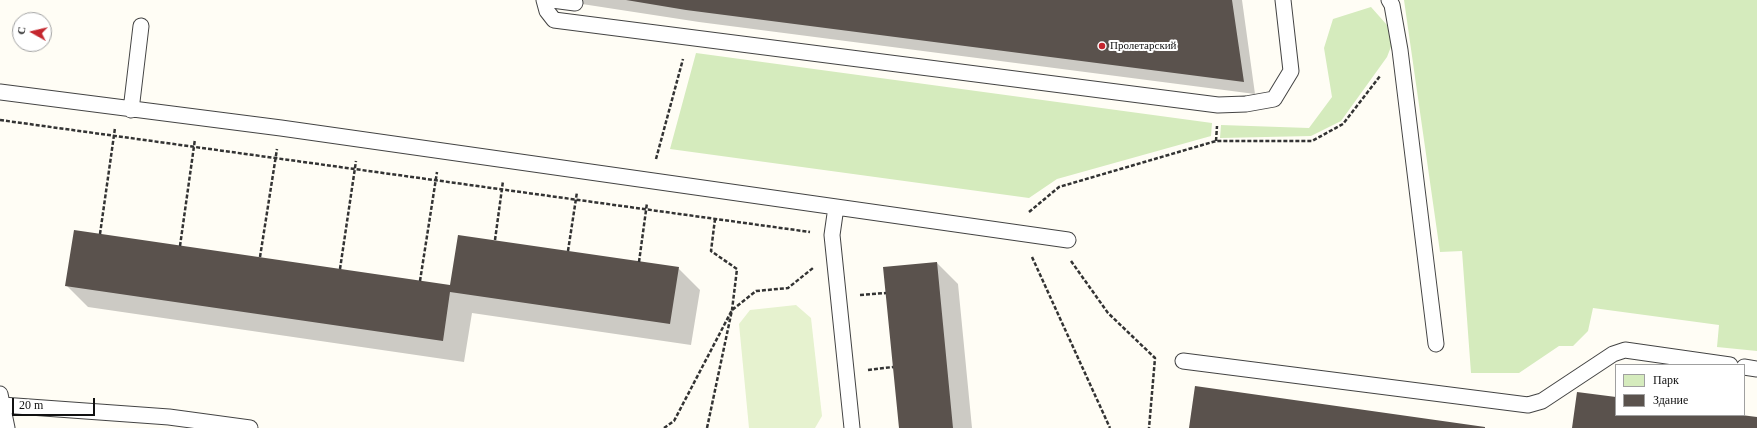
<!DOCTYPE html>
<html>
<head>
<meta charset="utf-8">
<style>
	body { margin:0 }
	#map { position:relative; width:1757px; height:428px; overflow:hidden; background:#fffdf5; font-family:Georgia,serif }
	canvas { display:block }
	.legend { position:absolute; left:1615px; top:364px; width:130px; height:52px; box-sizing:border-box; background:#fff; border:1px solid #a0a0a0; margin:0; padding:5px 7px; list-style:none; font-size:12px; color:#111 }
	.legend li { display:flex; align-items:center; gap:8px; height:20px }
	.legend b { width:20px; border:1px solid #a0a0a0 }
	.north { position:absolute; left:12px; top:12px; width:40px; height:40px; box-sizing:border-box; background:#fff; border:1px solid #a0a0a0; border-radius:50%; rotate:278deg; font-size:11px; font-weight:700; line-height:16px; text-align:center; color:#111 }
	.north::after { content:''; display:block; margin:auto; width:14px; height:18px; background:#c4262e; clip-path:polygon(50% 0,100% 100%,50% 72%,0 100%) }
	.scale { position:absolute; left:12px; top:398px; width:83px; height:18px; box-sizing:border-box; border:2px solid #111; border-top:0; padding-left:5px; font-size:12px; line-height:14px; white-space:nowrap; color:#111; -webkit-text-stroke:3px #fff; paint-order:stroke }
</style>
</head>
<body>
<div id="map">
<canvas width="1757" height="428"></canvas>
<ul class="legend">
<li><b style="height:11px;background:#d5ebbd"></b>Парк</li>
<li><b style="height:11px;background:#5a524d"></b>Здание</li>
</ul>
<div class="north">С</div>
<div class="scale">20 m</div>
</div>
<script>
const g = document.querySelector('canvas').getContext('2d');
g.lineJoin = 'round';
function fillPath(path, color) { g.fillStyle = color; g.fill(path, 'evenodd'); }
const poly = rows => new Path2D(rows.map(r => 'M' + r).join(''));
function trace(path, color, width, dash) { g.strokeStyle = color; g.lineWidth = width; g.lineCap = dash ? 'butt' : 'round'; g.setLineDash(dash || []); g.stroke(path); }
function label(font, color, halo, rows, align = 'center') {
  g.font = font + ' Georgia,serif'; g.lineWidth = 4; g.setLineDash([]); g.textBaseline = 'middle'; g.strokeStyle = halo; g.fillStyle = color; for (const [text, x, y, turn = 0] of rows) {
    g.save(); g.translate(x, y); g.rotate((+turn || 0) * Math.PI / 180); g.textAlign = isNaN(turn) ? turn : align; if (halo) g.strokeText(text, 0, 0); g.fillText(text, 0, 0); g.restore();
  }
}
fillPath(poly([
	[1404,0,1757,0,1757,351,1717,347,1719,325,1593,308,1588,331,1573,346,1559,346,1519,373,1471,373,1462,251,1440,252],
	[1371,7,1387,25,1392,44,1387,57,1341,121,1311,136,1220,138,1221,125,1309,128,1332,97,1324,48,1333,19],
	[696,53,1212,123,1211,136,1057,179,1029,198,670,149]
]), '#d5ebbd');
fillPath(poly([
	[796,305,811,318,822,416,815,428,749,428,739,324,750,310]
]), '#e6f2cf');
fillPath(poly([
	[578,0,1242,0,1255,94,699,22,582,4],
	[937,263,958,284,972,428,900,428],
	[678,268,700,290,691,345,472,313,464,362,88,307,67,286,451,286]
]), '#0003');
fillPath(poly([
	[626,0,1232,0,1244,82,686,10],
	[74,230,450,285,458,235,679,267,670,324,450,292,443,341,65,286],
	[937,262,953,428,899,428,883,267],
	[1195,386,1485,427,1485,428,1189,428],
	[1577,392,1616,397,1616,415,1741,415,1757,417,1757,428,1572,428]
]), '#5a524d');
const lane = poly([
	[544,0,547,11,554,20,1218,105,1246,104,1274,99,1291,71,1283,0],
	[552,0,575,3],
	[1389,0,1392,5,1400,50,1436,344],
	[0,92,281,128,1068,240],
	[131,110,141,26],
	[836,207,832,235,852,428],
	[1183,361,1528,405,1542,401,1613,354,1625,350,1730,365],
	[1744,367,1757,369],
	[0,394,7,428],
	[2,405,169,417,250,428]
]);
trace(lane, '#444', 17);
trace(poly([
	[0,120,810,232],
	[1216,141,1217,126],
	[656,159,683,59],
	[1029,212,1059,187,1216,141,1312,141,1343,124,1380,76],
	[100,234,115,128],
	[495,240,503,181],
	[180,246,195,139],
	[568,251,577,192],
	[260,257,277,149],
	[1032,257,1110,428],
	[1071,261,1108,313,1155,358,1149,428],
	[639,262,647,203],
	[340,269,356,161],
	[420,281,437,172],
	[860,295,886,293],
	[868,370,893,367],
	[664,428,674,421,732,310,756,291,788,288,813,268],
	[707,428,732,310,737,269,711,251,715,219]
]), '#333', 2.5, [4, 2]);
trace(lane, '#fff', 15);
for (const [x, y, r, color] of [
	[1102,46,4,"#c4262e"]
]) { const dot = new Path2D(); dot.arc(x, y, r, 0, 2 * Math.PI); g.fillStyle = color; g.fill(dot); trace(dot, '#fff', 1.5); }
label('11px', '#111', '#fff', [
	["Пролетарский",1110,46]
], 'left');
</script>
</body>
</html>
